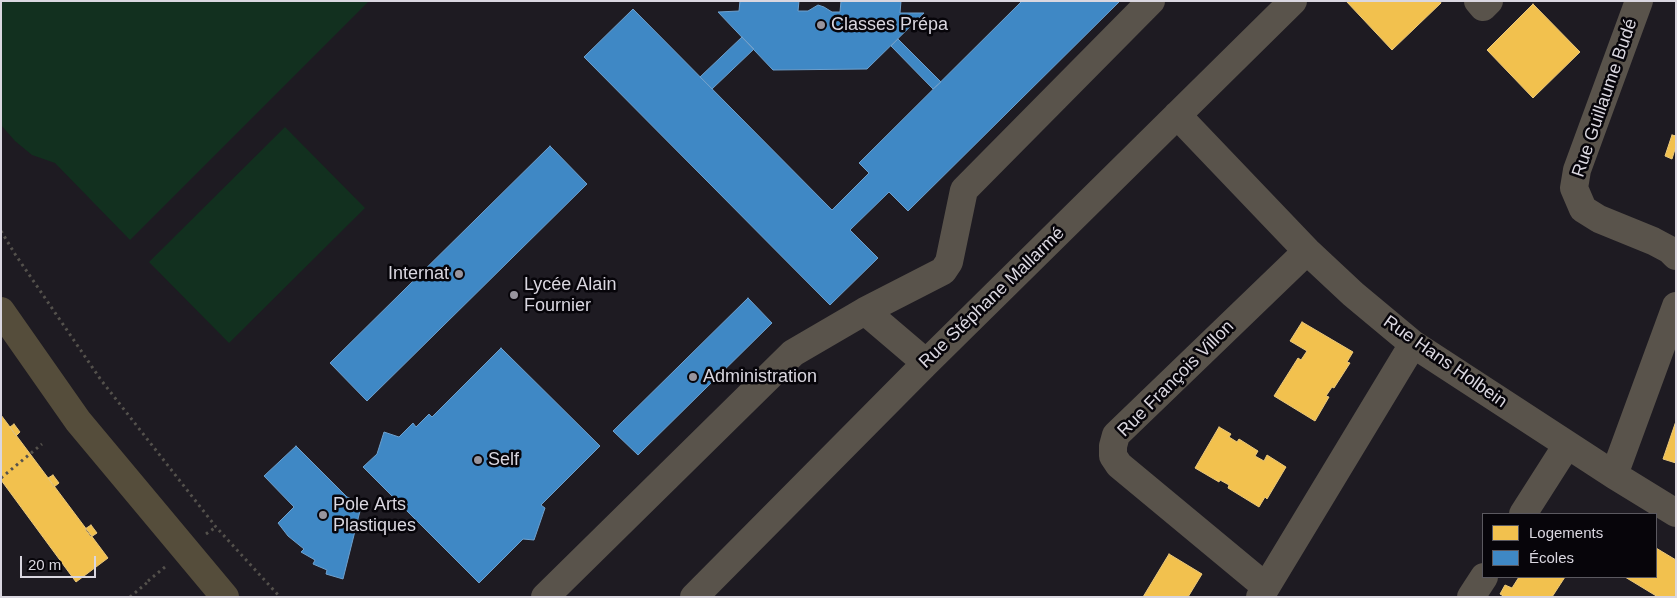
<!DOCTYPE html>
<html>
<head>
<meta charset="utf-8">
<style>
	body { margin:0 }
	#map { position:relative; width:1677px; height:598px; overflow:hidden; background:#1e1b22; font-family:Arial,sans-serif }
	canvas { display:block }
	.frame { position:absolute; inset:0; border:2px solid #dad7e0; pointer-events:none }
	.legend { position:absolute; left:1482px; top:513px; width:175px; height:65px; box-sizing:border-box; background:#07050a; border:1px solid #5b5960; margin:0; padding:6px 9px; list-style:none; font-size:15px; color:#dad7e0 }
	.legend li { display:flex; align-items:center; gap:10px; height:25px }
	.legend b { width:25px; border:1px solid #5b5960 }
	.scale { position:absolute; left:20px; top:556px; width:76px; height:22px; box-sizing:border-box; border:2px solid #dad7e0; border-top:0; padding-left:6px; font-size:15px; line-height:18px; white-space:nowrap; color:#dad7e0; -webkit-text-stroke:4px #07050a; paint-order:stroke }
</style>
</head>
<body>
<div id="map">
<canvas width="1677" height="598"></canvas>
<div class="frame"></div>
<ul class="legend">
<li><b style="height:14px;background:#f2c14e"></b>Logements</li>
<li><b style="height:14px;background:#3f88c5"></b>Écoles</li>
</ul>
<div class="scale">20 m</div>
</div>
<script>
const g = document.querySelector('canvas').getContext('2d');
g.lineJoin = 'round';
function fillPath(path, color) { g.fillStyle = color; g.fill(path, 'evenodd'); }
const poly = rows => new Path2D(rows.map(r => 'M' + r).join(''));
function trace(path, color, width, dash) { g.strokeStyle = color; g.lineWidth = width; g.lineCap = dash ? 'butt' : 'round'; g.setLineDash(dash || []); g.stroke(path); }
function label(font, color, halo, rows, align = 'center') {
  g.font = font + ' Arial,sans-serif'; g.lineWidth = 5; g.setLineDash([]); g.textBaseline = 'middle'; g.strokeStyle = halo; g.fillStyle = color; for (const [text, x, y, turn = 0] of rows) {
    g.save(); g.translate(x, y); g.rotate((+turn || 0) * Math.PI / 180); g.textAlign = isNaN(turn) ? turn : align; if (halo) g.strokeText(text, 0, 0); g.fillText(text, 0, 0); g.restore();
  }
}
fillPath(poly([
	[1,1,369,1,130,240,55,163,32,155,15,141,1,125],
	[285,127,365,208,229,343,149,262]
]), '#12301f');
const homes = poly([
	[1346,1,1440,1,1441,3,1392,50,1346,1],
	[1533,4,1580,52,1533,98,1487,50,1533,4],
	[1672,135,1676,136,1676,146,1672,159,1665,156,1672,135],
	[1302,322,1353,352,1347,362,1350,363,1334,388,1332,387,1326,396,1329,397,1315,421,1274,396,1298,358,1301,360,1307,351,1290,341,1302,322],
	[1,415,108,558,76,582,1,480,1,415],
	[1676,421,1676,463,1663,459,1676,421],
	[14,424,20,432,16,436,10,427,14,424],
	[1219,427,1231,434,1229,437,1237,442,1239,439,1258,451,1255,456,1264,461,1267,455,1286,467,1267,499,1265,497,1259,507,1228,488,1229,485,1220,480,1219,482,1195,468,1219,427],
	[53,475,59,483,54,487,48,478,53,475],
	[91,525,97,533,91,537,85,529,91,525],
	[1656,548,1676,560,1676,597,1658,597,1625,577,1656,577,1656,548],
	[1169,554,1202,574,1188,597,1143,597,1169,554],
	[1519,577,1565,577,1552,597,1505,597,1500,594,1505,585,1512,588,1519,577]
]);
fillPath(homes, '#f2c14e');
trace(homes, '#ebc87a', 1);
const schools = poly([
	[740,1,799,1,798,11,808,11,818,5,824,7,832,12,840,12,841,1,901,1,900,13,924,13,867,69,773,70,718,12,739,11,740,1],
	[1022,1,1120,1,908,211,889,192,850,230,878,258,830,305,584,57,633,9,832,210,869,173,859,163,1022,1],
	[742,37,754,49,712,89,700,77,742,37],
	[898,39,941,82,933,89,891,46,898,39],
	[550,146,587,184,367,401,330,363,550,146],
	[748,298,772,323,638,455,613,431,748,298],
	[501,348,600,446,541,505,545,508,534,540,523,539,479,583,363,467,377,454,384,432,399,437,413,423,416,427,429,414,432,417,501,348],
	[296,446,347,497,362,503,343,579,326,574,327,570,313,564,315,560,301,552,304,549,288,536,278,523,294,507,264,476,296,446]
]);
fillPath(schools, '#3f88c5');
trace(schools, '#6ea0cd', 1);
trace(poly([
	[1,231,15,254,101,380,216,527,280,597],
	[1,478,42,444],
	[206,534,216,527],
	[148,581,165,567],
	[130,597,149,581]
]), '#54514c', 3, [2.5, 4]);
trace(poly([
	[1478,1,1483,7,1489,1],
	[1639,1,1577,170,1574,188,1583,209,1599,219,1653,241,1670,250,1676,256],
	[1177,115,1307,251,1353,294,1413,344,1614,475,1676,513],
	[865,311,943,271,949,262,964,190,1151,1],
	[1614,475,1676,306],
	[1523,514,1567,445],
	[1266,587,1119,465,1113,456,1113,446,1116,435,1307,251],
	[545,597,793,353,865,311,926,363],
	[694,597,926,363,1293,1],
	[1260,597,1413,344],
	[1471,597,1484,577]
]), '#59534b', 28);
trace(poly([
	[1,311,78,421,225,597]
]), '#554d3b', 28);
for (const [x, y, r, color] of [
	[821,25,5,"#98959e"],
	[459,274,5,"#98959e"],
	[514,295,5,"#98959e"],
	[693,377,5,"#98959e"],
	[478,460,5,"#98959e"],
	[323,515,5,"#98959e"]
]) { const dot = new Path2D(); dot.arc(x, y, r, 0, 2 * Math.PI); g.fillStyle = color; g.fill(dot); trace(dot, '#07050a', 2); }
label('18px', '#dad7e0', '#07050a', [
	["Classes Prépa",831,25],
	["Internat",449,274,"right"],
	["Lycée Alain",524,285],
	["Fournier",524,306],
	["Administration",703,377],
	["Self",488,460],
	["Pole Arts",333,505],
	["Plastiques",333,526]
], 'left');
label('18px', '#dad7e0', '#07050a', [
	["Rue Guillaume Budé",1605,98,-71],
	["Rue Stéphane Mallarmé",992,298,-44],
	["Rue Hans Holbein",1445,362,35],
	["Rue François Villon",1176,379,-45]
]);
</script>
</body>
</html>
